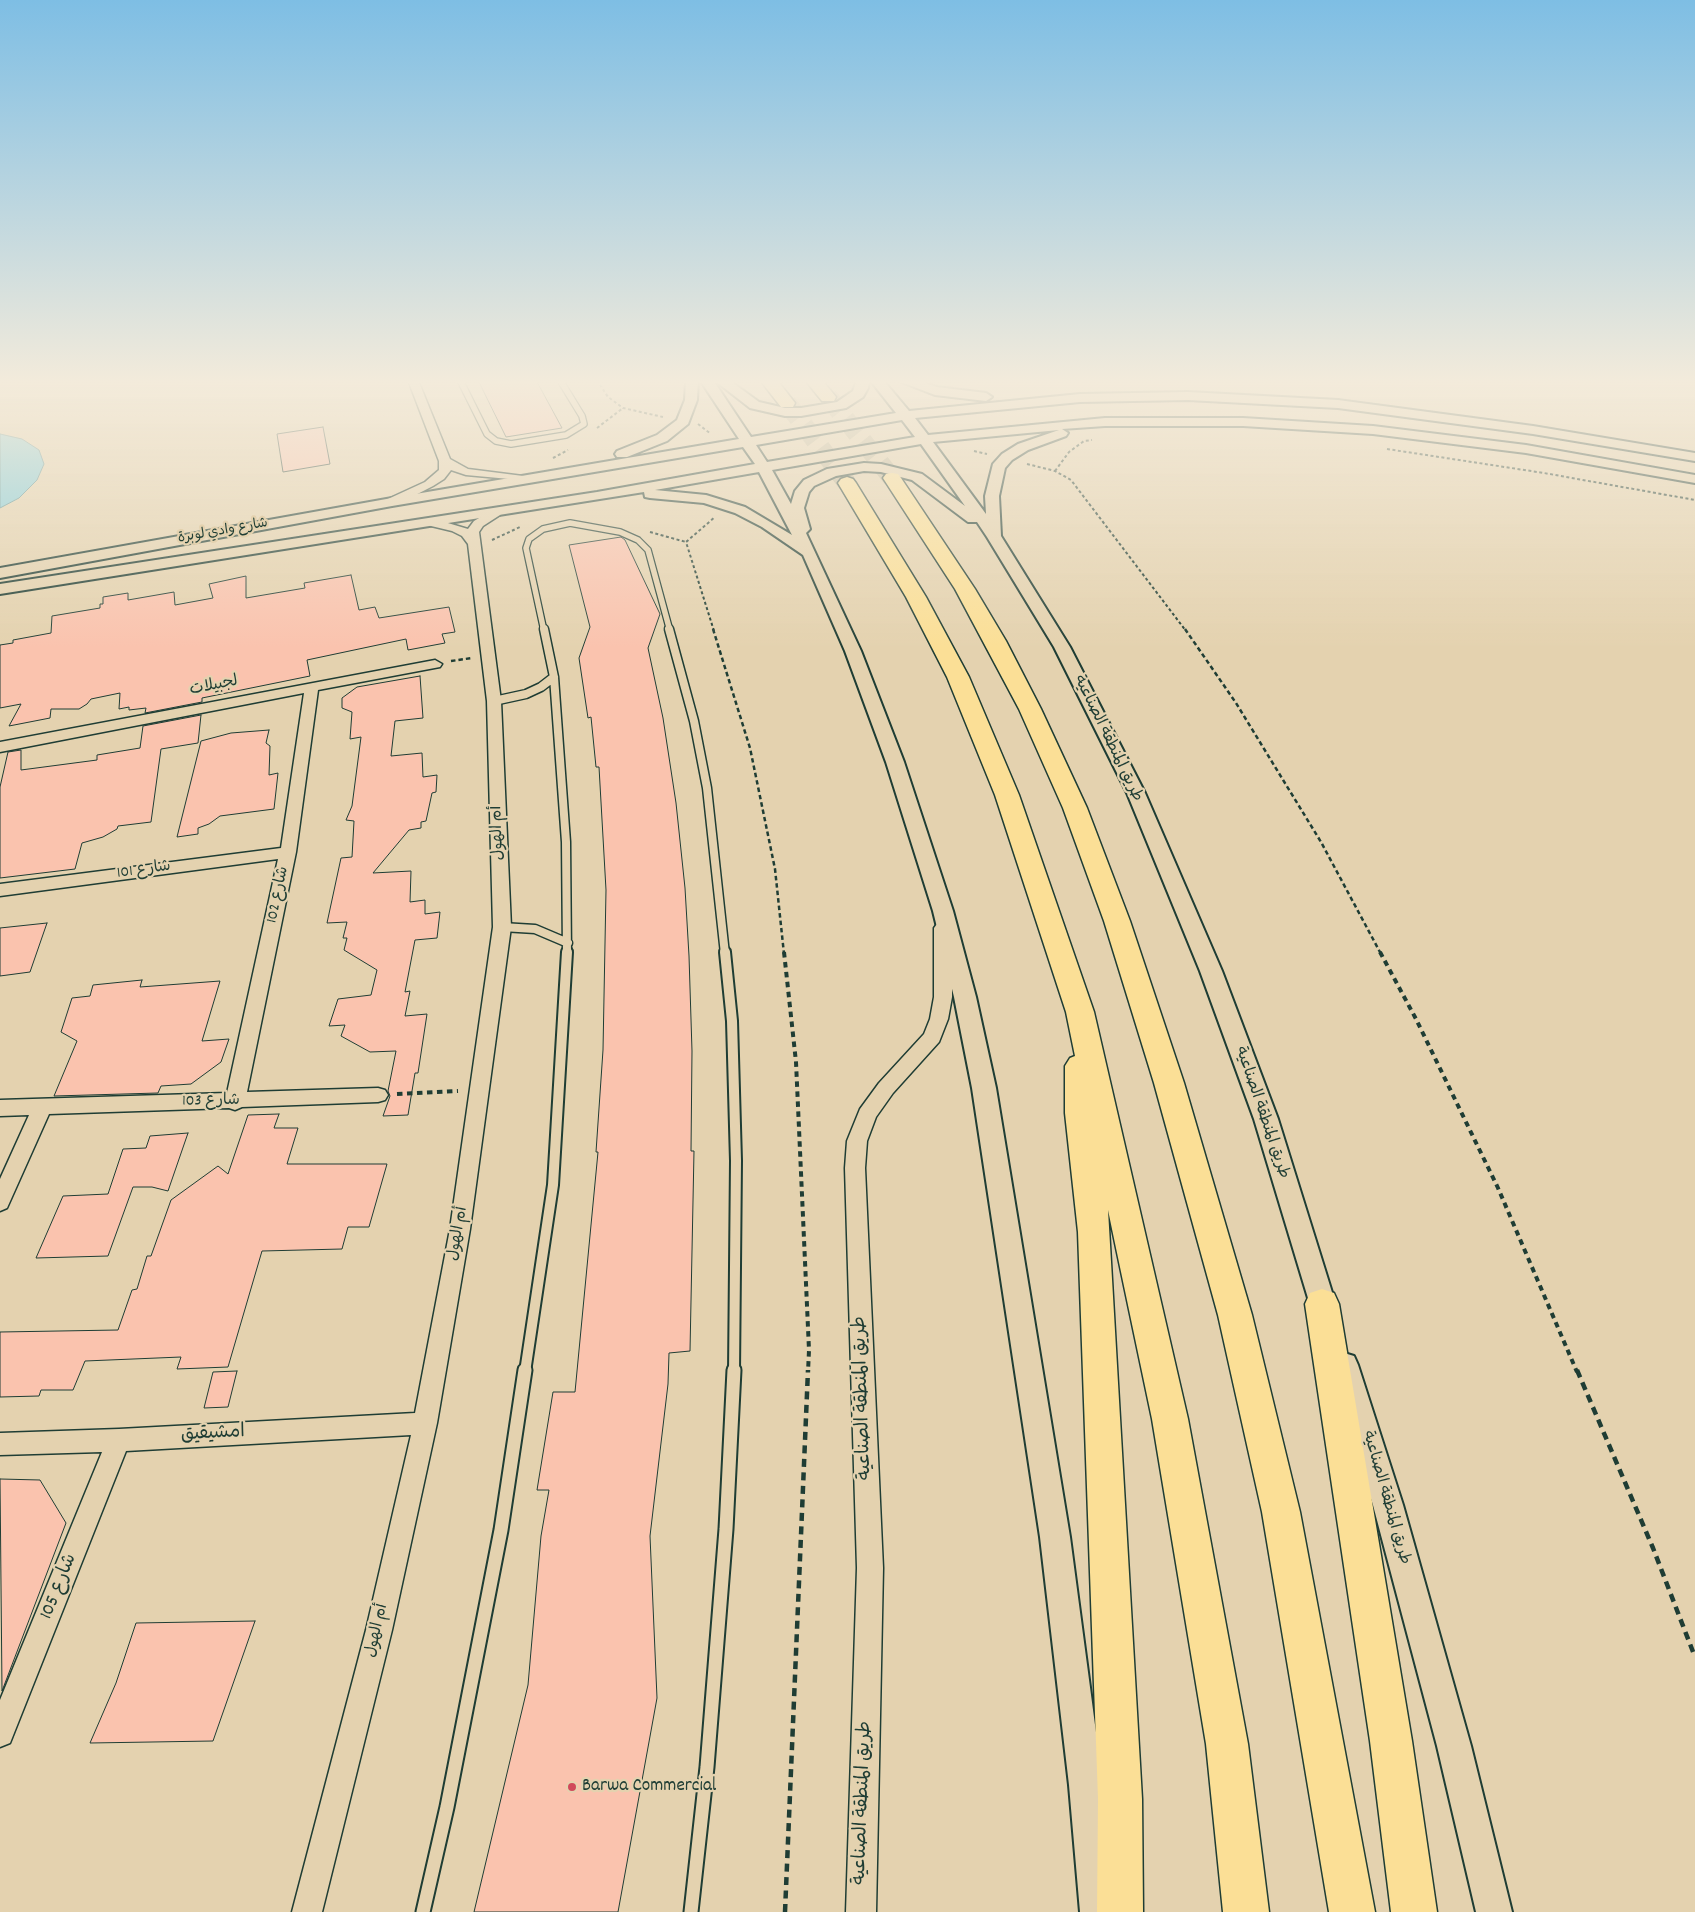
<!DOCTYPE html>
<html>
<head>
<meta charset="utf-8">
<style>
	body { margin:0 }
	canvas { display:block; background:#e4d2af }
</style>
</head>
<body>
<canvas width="1695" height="1912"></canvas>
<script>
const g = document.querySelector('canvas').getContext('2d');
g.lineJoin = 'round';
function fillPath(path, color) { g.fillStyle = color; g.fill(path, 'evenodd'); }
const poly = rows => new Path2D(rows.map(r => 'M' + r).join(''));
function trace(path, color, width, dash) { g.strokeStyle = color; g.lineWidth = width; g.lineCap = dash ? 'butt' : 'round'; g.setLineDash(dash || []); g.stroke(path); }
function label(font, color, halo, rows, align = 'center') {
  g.font = font + ' Dekko,"Playpen Sans Arabic",sans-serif'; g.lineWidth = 4.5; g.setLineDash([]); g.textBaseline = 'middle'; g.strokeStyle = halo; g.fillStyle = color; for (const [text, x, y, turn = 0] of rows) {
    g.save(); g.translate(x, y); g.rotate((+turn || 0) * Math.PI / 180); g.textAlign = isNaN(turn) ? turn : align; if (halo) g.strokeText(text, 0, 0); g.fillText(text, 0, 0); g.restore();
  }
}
const water = poly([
	[0,434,22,439,39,450,44,464,37,480,19,498,0,508,0,434]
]);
fillPath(water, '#7fcddd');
trace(water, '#599399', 1);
const building = poly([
	[478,380,536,380,562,428,506,437,478,380],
	[323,427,330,464,283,472,277,434,323,427],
	[621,537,625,540,660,614,648,648,663,718,676,803,685,888,689,956,692,1051,691,1151,694,1151,690,1351,669,1353,668,1384,650,1536,657,1698,618,1912,474,1912,528,1685,541,1536,549,1490,537,1490,553,1392,575,1392,598,1152,596,1152,603,1050,606,890,599,767,596,767,591,717,588,718,579,658,590,627,569,545,621,537],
	[351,575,359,610,375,607,379,618,449,607,455,632,442,634,445,643,408,650,406,639,307,660,310,676,202,698,202,702,145,713,146,708,129,710,129,707,119,709,120,693,91,699,87,704,79,709,51,709,50,718,9,726,21,704,0,708,0,645,13,643,13,640,51,633,52,616,100,608,100,604,103,604,103,597,128,593,128,600,174,592,175,605,213,598,209,584,246,576,246,598,305,588,304,583,351,575],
	[420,676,423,718,395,721,391,756,422,753,423,777,437,775,436,792,432,793,426,821,421,822,421,828,409,830,373,873,411,871,410,902,425,900,425,914,440,912,437,938,415,940,405,992,410,991,405,1016,427,1014,418,1073,415,1073,408,1115,383,1116,390,1096,388,1091,396,1051,370,1052,341,1036,345,1025,329,1026,338,999,371,995,377,970,344,950,347,938,343,938,347,922,327,923,341,858,352,857,354,821,346,820,352,806,361,737,350,739,352,712,342,708,342,698,357,687,420,676],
	[201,715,198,743,161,749,151,822,118,826,117,829,103,837,82,843,75,869,0,878,0,787,8,752,21,750,21,770,97,760,97,755,140,748,143,726,201,715],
	[269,730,266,743,270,746,269,775,278,773,274,809,220,816,209,824,198,828,198,834,177,837,201,741,231,733,269,730],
	[47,923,30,972,0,976,0,928,47,923],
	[142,980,140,987,220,981,202,1041,229,1039,221,1062,191,1084,161,1086,158,1093,54,1096,77,1041,61,1032,72,998,90,996,93,985,142,980],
	[279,1114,274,1128,298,1128,287,1164,387,1164,369,1227,348,1227,342,1249,262,1251,228,1367,177,1369,181,1357,85,1361,73,1390,41,1390,39,1396,0,1397,0,1332,118,1330,132,1290,137,1289,147,1256,151,1256,171,1200,218,1166,228,1174,248,1115,279,1114],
	[188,1133,168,1191,152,1187,133,1187,108,1256,36,1258,63,1196,108,1194,123,1149,146,1148,150,1136,188,1133],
	[237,1371,228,1407,204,1408,213,1372,237,1371],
	[0,1479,40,1480,66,1523,2,1691,0,1479],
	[255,1621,213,1741,90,1743,116,1683,136,1623,255,1621]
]);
fillPath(building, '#fac3ae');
trace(building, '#1f3d34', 1);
trace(poly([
	[828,397,892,478],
	[787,403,847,483]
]), '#bdb496', 19, [19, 9]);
const serviceFar3 = poly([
	[460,380,487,434,496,441,511,444,566,435,584,424,582,416,560,380],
	[544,631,526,548,529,539,543,529,570,523,620,532,638,540,648,550,670,631]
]);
const serviceFar2 = poly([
	[544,629,554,677,566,842,567,954],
	[669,629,694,721,707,788,725,954],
	[494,701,526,694,541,687,554,677],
	[502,927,535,929,568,943]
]);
const serviceFar1 = poly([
	[725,952,732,1021,736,1161,734,1372],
	[525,1372,553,1185,567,952]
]);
const service = poly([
	[423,1912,447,1807,501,1530,525,1370],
	[691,1912,707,1767,726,1529,734,1370]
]);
const minor = poly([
	[408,380,418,380,450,459,468,469,531,477,531,481,466,475,451,470,444,479,433,486,396,505,388,505,388,499,425,482,439,470,439,461,408,380],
	[496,508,500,509,502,512,500,515,483,526,479,532,501,701,511,927,470,1229,437,1423,392,1630,322,1912,292,1912,366,1630,411,1435,126,1451,10,1743,0,1747,0,1700,102,1452,0,1455,0,1433,119,1429,415,1413,450,1229,493,927,487,701,468,544,462,536,452,531,427,525,425,522,431,518,468,529,474,521,496,508],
	[435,660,442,664,440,667,318,690,296,852,247,1092,378,1088,385,1090,388,1095,385,1100,378,1102,242,1107,235,1110,229,1108,49,1114,7,1208,0,1211,0,1179,29,1115,0,1116,0,1100,227,1093,278,859,0,896,0,884,281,848,304,693,0,752,0,742,435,660],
	[943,922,949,924,952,928,952,997,948,1019,939,1042,893,1093,876,1117,867,1141,865,1168,883,1568,876,1912,846,1912,857,1568,845,1168,847,1141,860,1109,879,1083,924,1034,930,1019,934,997,934,928,937,924,943,922]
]);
const tertiary = poly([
	[686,380,698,380,697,400,688,424,667,441,627,457,617,457,615,454,617,451,657,435,677,420,685,400,686,380],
	[700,380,713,380,751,437,896,413,870,380,883,380,909,411,1080,394,1188,392,1338,400,1533,426,1695,453,1695,461,1533,434,1338,408,1188,400,1080,402,915,418,928,435,1105,418,1243,418,1373,426,1526,445,1695,475,1695,483,1526,453,1373,434,1243,426,1105,426,1062,429,1068,433,1066,436,1028,450,1012,460,1005,468,999,496,1001,536,1070,647,1145,793,1222,971,1278,1119,1340,1318,1336,1326,1327,1330,1318,1326,1314,1318,1254,1119,1200,971,1127,793,1054,647,987,537,977,522,968,522,912,480,881,472,864,471,836,476,814,486,809,492,804,508,810,529,806,533,861,651,904,762,953,911,976,997,996,1088,1070,1537,1103,1785,1116,1912,1080,1912,1069,1785,1040,1537,972,1088,954,997,933,911,886,762,845,651,803,555,762,527,735,513,704,503,650,498,645,497,644,492,0,594,0,584,597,492,755,464,743,447,392,506,0,578,0,568,392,498,739,439,700,380],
	[902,420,915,437,767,462,756,445,902,420],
	[1059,430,1018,444,1002,454,993,464,985,496,986,514,933,442,1059,430],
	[921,444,965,506,922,474,881,464,864,463,827,469,804,480,795,491,791,504,772,470,921,444],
	[759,472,792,535,745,507,706,495,655,490,759,472],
	[714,380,729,380,759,402,785,408,801,408,837,402,853,391,857,380,869,380,868,388,863,397,846,408,801,416,785,416,750,408,714,380],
	[896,380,916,380,937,387,986,393,992,397,986,401,935,395,896,380],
	[1344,1353,1354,1356,1358,1365,1403,1505,1471,1746,1512,1912,1476,1912,1437,1746,1373,1505,1330,1365,1334,1356,1344,1353]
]);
const trunk = poly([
	[760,380,777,380,795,403,793,407,781,407,760,380],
	[805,380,822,380,836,397,834,401,822,401,805,380],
	[892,473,898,474,901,478,975,589,1006,641,1041,709,1087,808,1130,921,1184,1083,1252,1315,1300,1512,1375,1912,1329,1912,1262,1512,1218,1315,1154,1083,1104,921,1063,808,1019,709,955,589,883,478,886,474,892,473],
	[847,477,853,479,856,483,926,597,969,677,1019,795,1094,1012,1188,1419,1248,1744,1269,1912,1223,1912,1206,1744,1152,1419,1108,1210,1142,1799,1143,1912,1097,1912,1098,1799,1078,1232,1065,1113,1065,1066,1070,1058,1075,1056,1066,1012,995,795,947,677,906,597,838,483,841,479,847,477],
	[1322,1289,1334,1293,1339,1304,1412,1741,1437,1912,1391,1912,1370,1741,1305,1304,1310,1293,1322,1289]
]);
trace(serviceFar3, '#1f3d34', 8);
trace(serviceFar2, '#1f3d34', 11);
trace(serviceFar1, '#1f3d34', 14);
trace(service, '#1f3d34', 17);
trace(minor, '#1f3d34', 3);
trace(tertiary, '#1f3d34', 4);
trace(trunk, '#1f3d34', 3);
trace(poly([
	[597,380,608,397,623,408,663,417],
	[698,424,711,434],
	[597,428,623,408],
	[1387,449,1544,473,1695,500],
	[974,451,987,454],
	[553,458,568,450],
	[1027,464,1055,471,1071,480,1186,631],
	[1055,471,1069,452,1084,441,1092,440],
	[650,532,686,542],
	[492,540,520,527],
	[714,631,686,542,715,517]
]), '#1f3d34', 2, [3, 2.5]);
trace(poly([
	[713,629,750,748,775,869,784,954],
	[1185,629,1236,703,1321,842,1381,954],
	[451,661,472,658]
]), '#1f3d34', 2.5, [4.5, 3]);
trace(poly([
	[784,952,796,1062,809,1350,808,1372],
	[1380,952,1416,1019,1498,1188,1577,1372],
	[397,1094,458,1091]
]), '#1f3d34', 4, [5.5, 4.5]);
trace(poly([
	[1577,1370,1653,1548,1695,1657],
	[785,1912,808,1370]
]), '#1f3d34', 4.5, [8, 5.5]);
trace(serviceFar3, '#e4d2af', 5.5);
trace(serviceFar2, '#e4d2af', 8);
trace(serviceFar1, '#e4d2af', 10);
trace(service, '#e4d2af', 13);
fillPath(minor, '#e4d2af');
fillPath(tertiary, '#e4d2af');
fillPath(trunk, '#fbdf96');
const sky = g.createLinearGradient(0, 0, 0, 648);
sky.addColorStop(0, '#7ebee4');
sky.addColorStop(0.59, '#f3ebdb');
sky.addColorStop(1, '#f3ebdb00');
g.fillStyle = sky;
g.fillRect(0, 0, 1695, 648);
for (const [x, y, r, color] of [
	[572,1787,5,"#d1495b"]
]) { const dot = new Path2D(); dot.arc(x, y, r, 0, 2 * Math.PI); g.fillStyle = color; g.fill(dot); trace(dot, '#e4d2af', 2); }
label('14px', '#1f3d34', '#e4d2af', [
	["شارع وادي لوبرة",223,532,-10]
]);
label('16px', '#1f3d34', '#e4d2af', [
	["لجبيلات",214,687,-11],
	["طريق المنطقة الصناعية",1107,739,64],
	["أم الهول",499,833,-92],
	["شارع 101",144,871,-8],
	["شارع 102",279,895,-78],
	["شارع 103",211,1102,-1],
	["طريق المنطقة الصناعية",1261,1113,71],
	["أم الهول",459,1234,-80],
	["طريق المنطقة الصناعية",1385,1498,74],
	["أم الهول",378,1631,-77]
]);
label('19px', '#1f3d34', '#e4d2af', [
	["طريق المنطقة الصناعية",864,1398,-92],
	["امشيقيق",213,1435,-3],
	["شارع 105",60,1587,-68],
	["طريق المنطقة الصناعية",864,1803,-88]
]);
label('19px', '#1f3d34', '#e4d2af', [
	["Barwa Commercial",582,1787]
], 'left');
</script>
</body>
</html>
